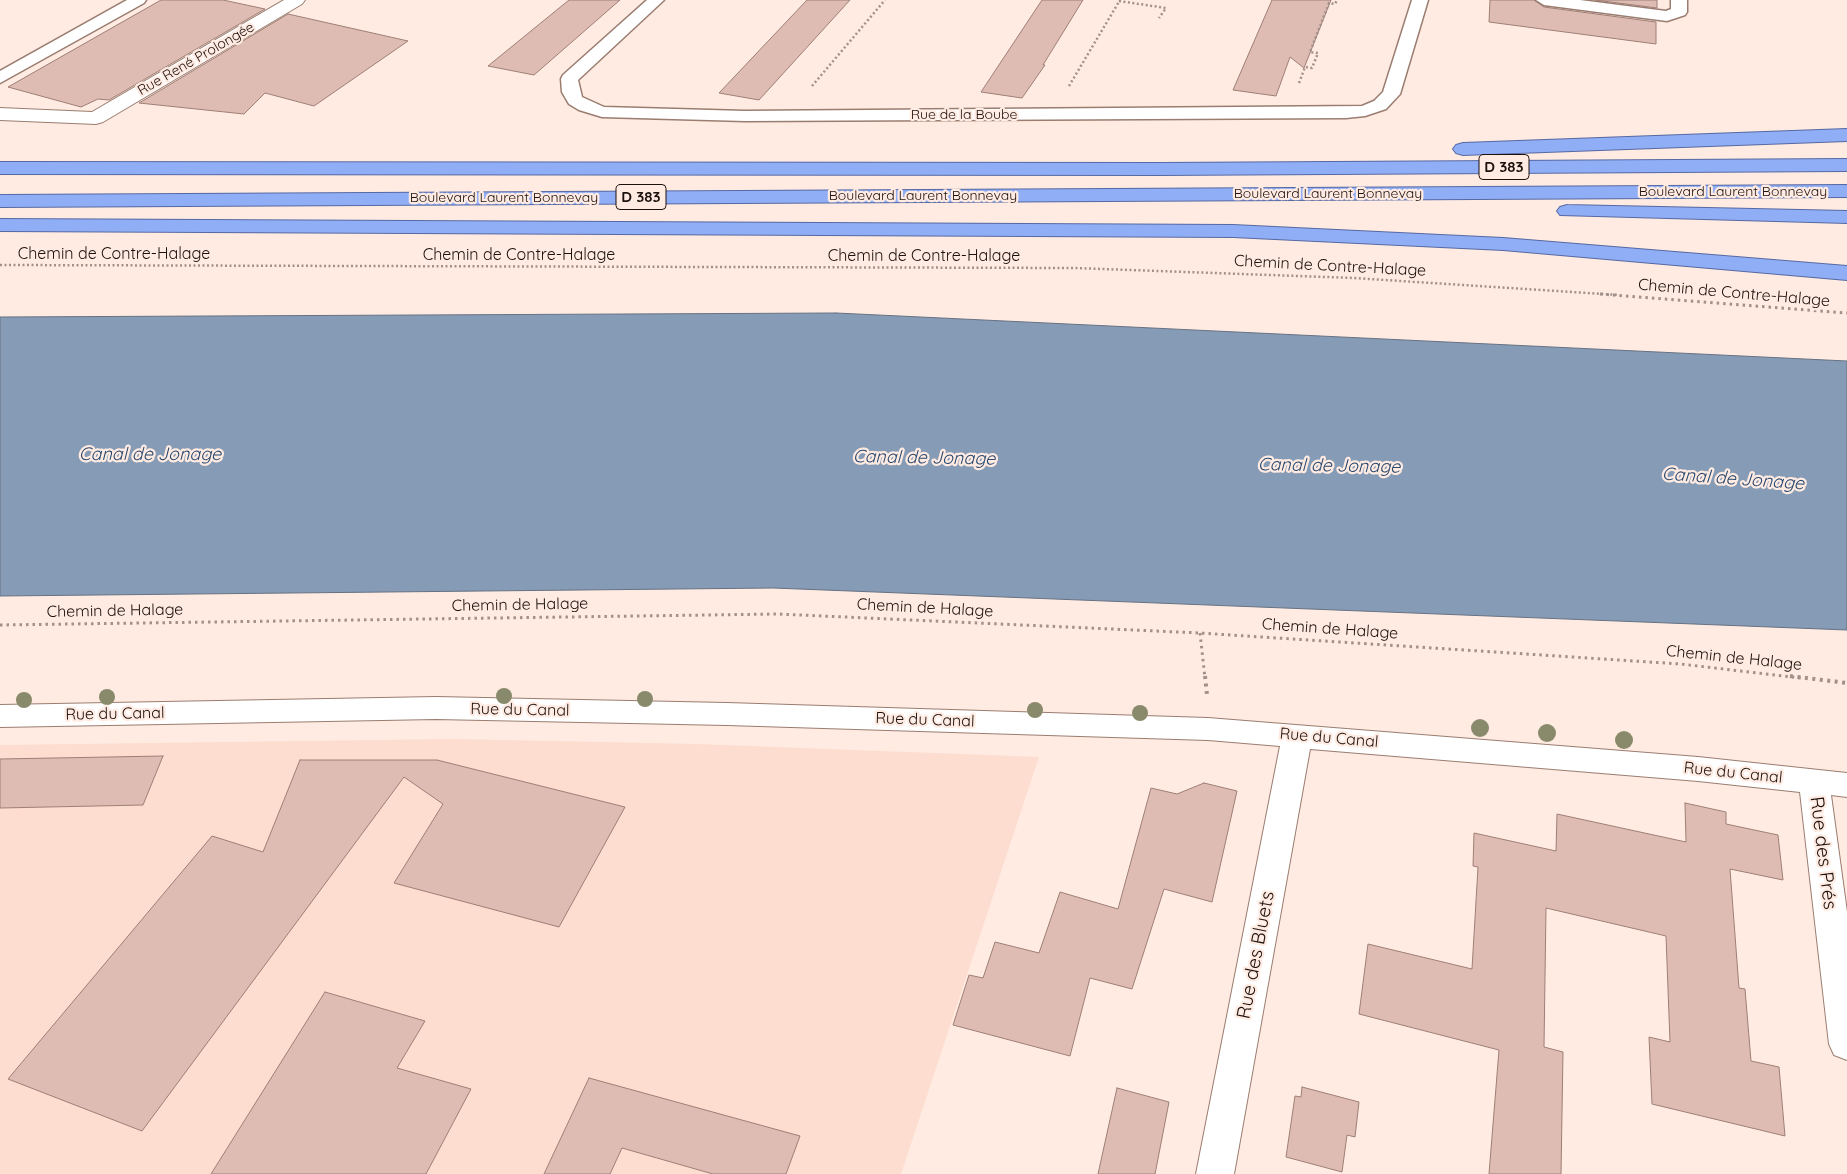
<!DOCTYPE html>
<html>
<head>
<meta charset="utf-8">
<style>
	body { margin:0 }
	canvas { display:block; background:#ffebe2 }
</style>
</head>
<body>
<canvas width="1847" height="1174"></canvas>
<script>
const g = document.querySelector('canvas').getContext('2d');
g.lineJoin = 'round';
function fillPath(path, color) { g.fillStyle = color; g.fill(path, 'evenodd'); }
const poly = rows => new Path2D(rows.map(r => 'M' + r).join(''));
function trace(path, color, width, dash) { g.strokeStyle = color; g.lineWidth = width; g.lineCap = dash ? 'butt' : 'round'; g.setLineDash(dash || []); g.stroke(path); }
function label(font, color, halo, rows, align = 'center') {
  g.font = font + ' Quicksand,sans-serif'; g.lineWidth = 4.5; g.setLineDash([]); g.textBaseline = 'middle'; g.strokeStyle = halo; g.fillStyle = color; for (const [text, x, y, turn = 0] of rows) {
    g.save(); g.translate(x, y); g.rotate((+turn || 0) * Math.PI / 180); g.textAlign = isNaN(turn) ? turn : align; if (halo) g.strokeText(text, 0, 0); g.fillText(text, 0, 0); g.restore();
  }
}
fillPath(poly([
	[453,739,698,744,1039,757,901,1174,0,1174,0,745]
]), '#fdddcf');
const water = poly([
	[836,313,1847,361,1847,630,773,588,0,596,0,317,836,313]
]);
fillPath(water, '#869bb5');
trace(water, '#667283', 1);
const building = poly([
	[161,0,223,0,265,9,109,100,98,99,81,107,8,87,161,0],
	[569,0,620,0,534,75,488,66,569,0],
	[807,0,850,0,759,100,719,93,807,0],
	[1042,0,1083,0,1043,65,1045,65,1022,98,981,92,1042,0],
	[1272,0,1331,0,1304,68,1290,57,1276,96,1233,90,1272,0],
	[1490,0,1534,0,1544,7,1656,22,1656,44,1489,22,1490,0],
	[1595,0,1657,0,1657,8,1595,0],
	[288,14,408,41,314,106,265,93,244,114,139,103,288,14],
	[163,756,143,805,0,808,0,759,163,756],
	[300,760,437,760,625,807,559,927,394,883,443,804,404,777,142,1131,8,1079,212,836,263,852,300,760],
	[1204,783,1237,791,1212,902,1164,889,1132,989,1090,978,1070,1056,953,1025,969,975,983,978,995,942,1039,953,1060,892,1118,909,1151,788,1177,794,1204,783],
	[1685,803,1726,812,1726,824,1778,835,1783,880,1730,869,1739,988,1745,989,1751,1061,1779,1067,1785,1136,1652,1104,1649,1037,1670,1042,1666,936,1546,908,1544,1047,1563,1052,1561,1174,1489,1174,1499,1050,1359,1014,1368,944,1472,969,1478,867,1473,866,1474,833,1556,851,1557,814,1686,842,1685,803],
	[325,992,425,1021,397,1068,471,1089,426,1174,211,1174,325,992],
	[589,1078,800,1136,786,1174,713,1174,622,1148,610,1174,544,1174,589,1078],
	[1302,1087,1359,1102,1355,1137,1347,1135,1342,1172,1286,1157,1295,1096,1301,1097,1302,1087],
	[1117,1088,1169,1102,1155,1174,1098,1174,1117,1088]
]);
fillPath(building, '#debcb3');
trace(building, '#9e7f76', 1);
const service = poly([
	[127,0,146,0,144,3,0,83,0,71,127,0],
	[647,0,664,0,578,80,582,97,604,107,745,111,1362,106,1374,101,1383,92,1412,0,1428,0,1400,94,1386,109,1365,116,1346,118,745,121,602,117,579,110,569,104,562,92,561,79,563,75,647,0],
	[1536,0,1580,0,1666,11,1671,9,1671,0,1687,0,1687,12,1685,15,1667,21,1544,5,1536,0]
]);
const minor = poly([
	[284,0,305,0,302,4,103,122,96,124,0,120,0,108,92,112,284,0],
	[436,697,727,703,1208,718,1698,757,1847,773,1847,797,1831,795,1847,912,1847,1060,1834,1055,1829,1044,1800,792,1698,781,1310,749,1234,1174,1196,1174,1280,746,1208,740,727,725,436,719,0,727,0,705,436,697]
]);
const trunk = poly([
	[1847,129,1847,141,1463,155,1456,153,1453,149,1456,145,1463,143,1847,129],
	[1847,159,1847,171,1160,175,0,174,0,162,1160,163,1847,159],
	[1847,185,1847,197,0,207,0,195,1847,185],
	[1567,205,1847,211,1847,223,1560,215,1557,211,1560,207,1567,205],
	[0,219,1233,225,1503,238,1847,266,1847,280,1503,250,1233,237,0,231,0,219]
]);
trace(service, '#9a7d70', 3);
trace(minor, '#9a7d70', 2);
trace(trunk, '#5669a2', 2);
trace(poly([
	[1119,1,1166,8,1159,18],
	[1299,83,1305,67,1312,68,1318,53,1310,52,1329,3,1335,4,1337,0],
	[812,86,885,0],
	[1069,86,1120,0],
	[0,265,1074,268,1354,278,1619,295]
]), '#a2918b', 2.5, [2, 2.5]);
trace(poly([
	[1600,294,1847,313],
	[0,625,778,614,1200,633,1681,664,1801,678],
	[1200,633,1205,678]
]), '#a2918b', 3, [2.5, 4]);
trace(poly([
	[1205,676,1207,695],
	[1790,676,1847,683]
]), '#a2918b', 4, [3, 4.5]);
fillPath(service, '#fff');
fillPath(minor, '#fff');
fillPath(trunk, '#90aef6');
g.fillStyle = '#888a6b';
for (const [x, y, r] of [
	[504,696,8],
	[107,697,8],
	[645,699,8],
	[24,700,8],
	[1035,710,8],
	[1140,713,8],
	[1480,728,9],
	[1547,733,9],
	[1624,740,9]
]) { g.beginPath(); g.arc(x, y, r, 0, 2 * Math.PI); g.fill(); }
label('14px', '#1c110d', '#ffebe2', [
	["Rue René Prolongée",196,59,-30],
	["Rue de la Boube",964,115],
	["Boulevard Laurent Bonnevay",1733,192],
	["Boulevard Laurent Bonnevay",1328,194],
	["Boulevard Laurent Bonnevay",923,196],
	["Boulevard Laurent Bonnevay",504,198]
]);
for (const [x, y, w] of [
	[1504,167,50],
	[641,197,50]
]) { const box = new Path2D(); box.roundRect(x - w / 2, y - 12.5, w, 25, 4); g.fillStyle = '#ffebe2'; g.fill(box); trace(box, '#1c110d', 1); }
label('bold 15px', '#1c110d', null, [
	["D 383",1504,167],
	["D 383",641,197]
]);
label('16px', '#1c110d', '#ffebe2', [
	["Chemin de Contre-Halage",114,254],
	["Chemin de Contre-Halage",519,255],
	["Chemin de Contre-Halage",924,256],
	["Chemin de Contre-Halage",1330,266,3],
	["Chemin de Contre-Halage",1734,293,5],
	["Chemin de Halage",520,605,-1],
	["Chemin de Halage",925,608,3],
	["Chemin de Halage",115,611,-1],
	["Chemin de Halage",1330,629,4],
	["Chemin de Halage",1734,658,6],
	["Rue du Canal",520,710,1],
	["Rue du Canal",115,714,-1],
	["Rue du Canal",925,720,2],
	["Rue du Canal",1329,738,5],
	["Rue du Canal",1733,773,6]
]);
label('italic 18px', '#28486f', '#ffebe2', [
	["Canal de Jonage",150,455],
	["Canal de Jonage",924,458,1],
	["Canal de Jonage",1329,466,1],
	["Canal de Jonage",1733,479,4]
]);
label('19px', '#1c110d', '#ffebe2', [
	["Rue des Prés",1823,853,83],
	["Rue des Bluets",1256,955,-79]
]);
</script>
</body>
</html>
